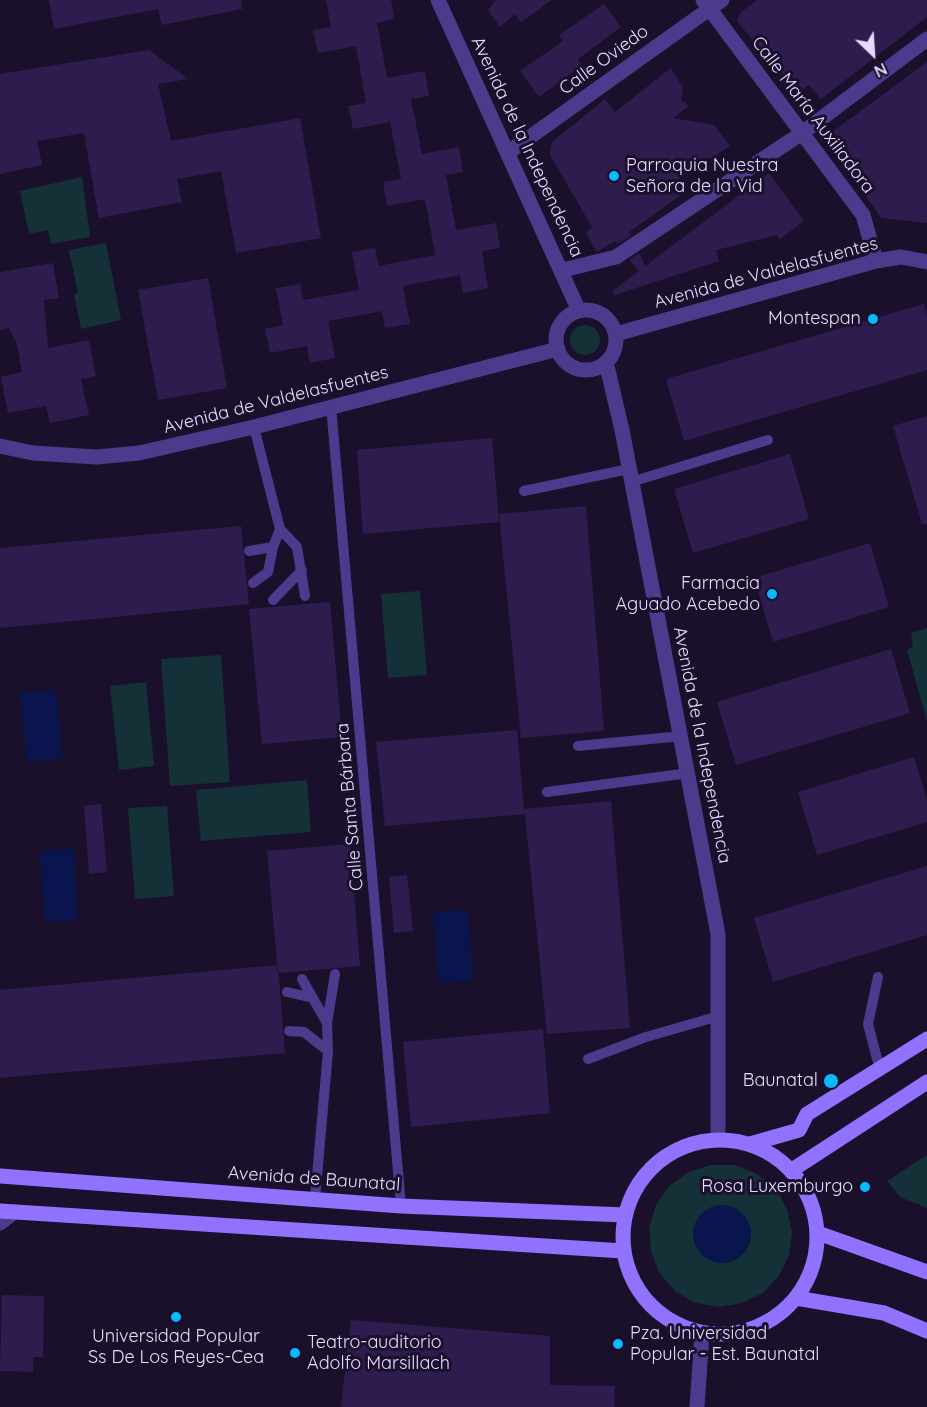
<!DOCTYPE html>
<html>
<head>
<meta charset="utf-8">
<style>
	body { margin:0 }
	#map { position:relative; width:927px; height:1407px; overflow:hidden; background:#1a102c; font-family:Quicksand,sans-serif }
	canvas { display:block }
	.north { position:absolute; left:843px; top:24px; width:60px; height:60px; -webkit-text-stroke:4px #1a102c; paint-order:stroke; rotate:155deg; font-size:16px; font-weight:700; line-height:24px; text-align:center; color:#e6dbff }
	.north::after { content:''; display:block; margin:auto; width:21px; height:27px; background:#e6dbff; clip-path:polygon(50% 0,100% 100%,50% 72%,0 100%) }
</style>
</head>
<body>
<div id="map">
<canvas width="927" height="1407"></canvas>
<div class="north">N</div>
</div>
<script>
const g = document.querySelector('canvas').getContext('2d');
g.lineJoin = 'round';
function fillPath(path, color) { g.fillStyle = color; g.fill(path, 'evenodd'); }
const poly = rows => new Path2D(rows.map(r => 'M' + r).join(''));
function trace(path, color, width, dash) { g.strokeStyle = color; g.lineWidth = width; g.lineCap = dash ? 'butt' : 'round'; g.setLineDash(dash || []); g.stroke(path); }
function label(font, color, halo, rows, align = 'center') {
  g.font = font + ' Quicksand,sans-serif'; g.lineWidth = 6; g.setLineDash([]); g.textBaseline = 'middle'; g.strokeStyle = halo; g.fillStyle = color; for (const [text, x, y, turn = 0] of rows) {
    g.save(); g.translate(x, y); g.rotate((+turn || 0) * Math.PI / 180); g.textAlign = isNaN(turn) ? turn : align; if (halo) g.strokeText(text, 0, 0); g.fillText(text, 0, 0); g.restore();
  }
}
fillPath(poly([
	[82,177,90,237,51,244,48,230,29,234,20,191],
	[106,243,121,320,81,329,74,294,78,293,69,250],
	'570 340a15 15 0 1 1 30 0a15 15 0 1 1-30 0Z',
	[420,591,427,675,388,678,381,594],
	[927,628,927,721,907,650,913,646,911,633],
	[221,655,230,782,170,786,161,659],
	[146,682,154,766,119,770,110,686],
	[307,780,311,832,201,841,196,790],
	[167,806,174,896,135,899,128,808],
	[927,1155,927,1208,900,1197,887,1181],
	[711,1165,735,1165,757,1174,776,1189,787,1209,792,1232,789,1255,779,1276,763,1293,742,1303,719,1307,696,1303,676,1292,660,1274,651,1252,649,1228,656,1205,669,1186,689,1172],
	[716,1206,735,1208,748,1222,751,1231]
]), '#133136');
fillPath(poly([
	[56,690,63,759,27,762,20,693],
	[74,849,78,920,45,922,40,851],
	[468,909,473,980,438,983,433,912],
	'693 1234a29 29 0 1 1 58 0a29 29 0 1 1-58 0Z'
]), '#09154c');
fillPath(poly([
	[49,0,241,0,242,9,162,25,157,5,158,9,54,29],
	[326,0,391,0,394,19,377,23,387,78,425,71,429,96,411,99,422,154,459,147,463,172,446,175,456,230,496,223,500,248,482,251,488,288,463,293,460,275,403,286,410,324,385,328,382,311,328,321,335,358,310,363,307,346,270,353,265,329,283,325,276,288,300,284,303,300,359,290,352,252,375,248,379,266,435,255,425,199,387,206,383,182,401,179,390,122,353,129,348,106,366,103,356,46,318,53,313,30,331,27],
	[496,0,552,0,521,22,515,14,500,27,488,10],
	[757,0,927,0,927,17,821,99,809,85,796,94,737,21,740,13],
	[604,4,621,27,578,59,581,66,539,97,520,71,563,41,559,35],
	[149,50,188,79,158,84,171,141,300,118,321,238,236,253,221,171,177,179,182,202,99,218,84,133,37,141,42,165,0,174,0,74],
	[927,62,927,223,881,218,828,142,832,132],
	[671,68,683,88,681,100,689,106,673,118,714,125,730,146,710,159,708,157,672,184,680,196,629,232,631,236,617,244,615,241,597,252,586,233,592,227,550,155,552,142,605,99,615,112],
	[769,173,804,221,780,239,777,235,716,250,719,261,615,295,612,291,639,271,629,260,639,253,645,266],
	[53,263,59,298,44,300,48,348,89,340,96,376,81,379,89,415,50,423,46,406,8,413,1,377,22,372,17,344,9,328,0,330,0,272],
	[208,278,227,388,158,400,138,290],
	[924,304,927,315,927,370,684,441,666,379],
	[927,416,927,524,922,524,893,426],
	[492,438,499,522,363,534,357,450],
	[790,454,809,519,693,553,674,489],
	[586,506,604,731,521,738,499,514],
	[241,526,249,604,0,628,0,548],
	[870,543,889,607,773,642,754,578],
	[330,602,342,737,262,744,249,609],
	[891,649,910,713,736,765,717,702],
	[517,730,524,809,611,801,630,1028,547,1034,525,814,385,826,376,742],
	[914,757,927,800,927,822,817,855,798,792],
	[101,804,107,872,89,874,84,806],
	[350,844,360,966,278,973,267,851],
	[927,866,927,935,773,982,754,918],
	[407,875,413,931,394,933,389,877],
	[278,965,285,1053,0,1078,0,990],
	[543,1029,550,1113,411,1127,403,1042],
	[2,1295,44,1296,43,1357,33,1357,33,1372,0,1371],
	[351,1320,550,1336,550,1385,615,1386,614,1407,341,1407]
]), '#2f1c4e');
trace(poly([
	[331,406,401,1206],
	[254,427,280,529,297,547,305,596],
	[631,482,768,440],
	[524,491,629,469],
	[249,551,273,547,280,529],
	[253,583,268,572,273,547],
	[273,600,302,570],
	[578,746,682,736],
	[547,792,689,773],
	[878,977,868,1024,880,1070],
	[302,979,327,1023],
	[287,992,313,998],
	[289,1031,304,1032,328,1051,315,1199],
	[328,1051,327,1023,335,974],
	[588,1059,646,1037,719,1016]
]), '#4c3a8c', 10);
trace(poly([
	[438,0,579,311],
	[703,0,863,215,876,261],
	[509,152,722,0],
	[563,270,616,257,802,133,927,39],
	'556 340a30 30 0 1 1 60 0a30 30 0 1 1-60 0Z',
	[616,334,876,261,901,257,927,262],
	[606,362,622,430,718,934,718,1139],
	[0,446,33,453,97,457,139,453,254,427,558,349],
	[0,1223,14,1212],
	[697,1407,702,1333]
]), '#4c3a8c', 15);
trace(poly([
	'623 1237a97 97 0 1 1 194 0a97 97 0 1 1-194 0Z',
	[750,1144,799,1130,807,1114,927,1039],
	[792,1170,927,1082],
	[0,1176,401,1206,625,1215],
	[0,1211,623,1251],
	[818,1233,927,1272],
	[796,1298,884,1313,927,1331]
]), '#9072ff', 15);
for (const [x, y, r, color] of [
	[614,176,6,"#07b8ff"],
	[873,319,6,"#07b8ff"],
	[772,594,6,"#07b8ff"],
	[831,1081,8,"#07b8ff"],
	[865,1187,6,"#07b8ff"],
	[176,1317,6,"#07b8ff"],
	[618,1344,6,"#07b8ff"],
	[295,1353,6,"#07b8ff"]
]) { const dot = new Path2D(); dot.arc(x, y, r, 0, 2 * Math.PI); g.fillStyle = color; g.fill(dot); trace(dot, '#1a102c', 2); }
label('18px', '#e6dbff', '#1a102c', [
	["Calle Oviedo",604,60,-36],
	["Calle María Auxiliadora",813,115,53],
	["Avenida de la Independencia",527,147,65],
	["Avenida de Valdelasfuentes",766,273,-15],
	["Avenida de Valdelasfuentes",276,400,-14],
	["Avenida de la Independencia",702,745,79],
	["Calle Santa Bárbara",350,807,-95],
	["Avenida de Baunatal",314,1179,4]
]);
label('18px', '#e6dbff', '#1a102c', [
	["Parroquia Nuestra",626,166,"left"],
	["Señora de la Vid",626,187,"left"],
	["Montespan",861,319],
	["Farmacia",760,584],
	["Aguado Acebedo",760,605],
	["Baunatal",818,1081],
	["Rosa Luxemburgo",853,1187],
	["Pza. Universidad",630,1334,"left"],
	["Popular - Est. Baunatal",630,1355,"left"],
	["Universidad Popular",176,1337,"center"],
	["Ss De Los Reyes-Cea",176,1358,"center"],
	["Teatro-auditorio",307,1343,"left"],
	["Adolfo Marsillach",307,1364,"left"]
], 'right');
</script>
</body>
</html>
